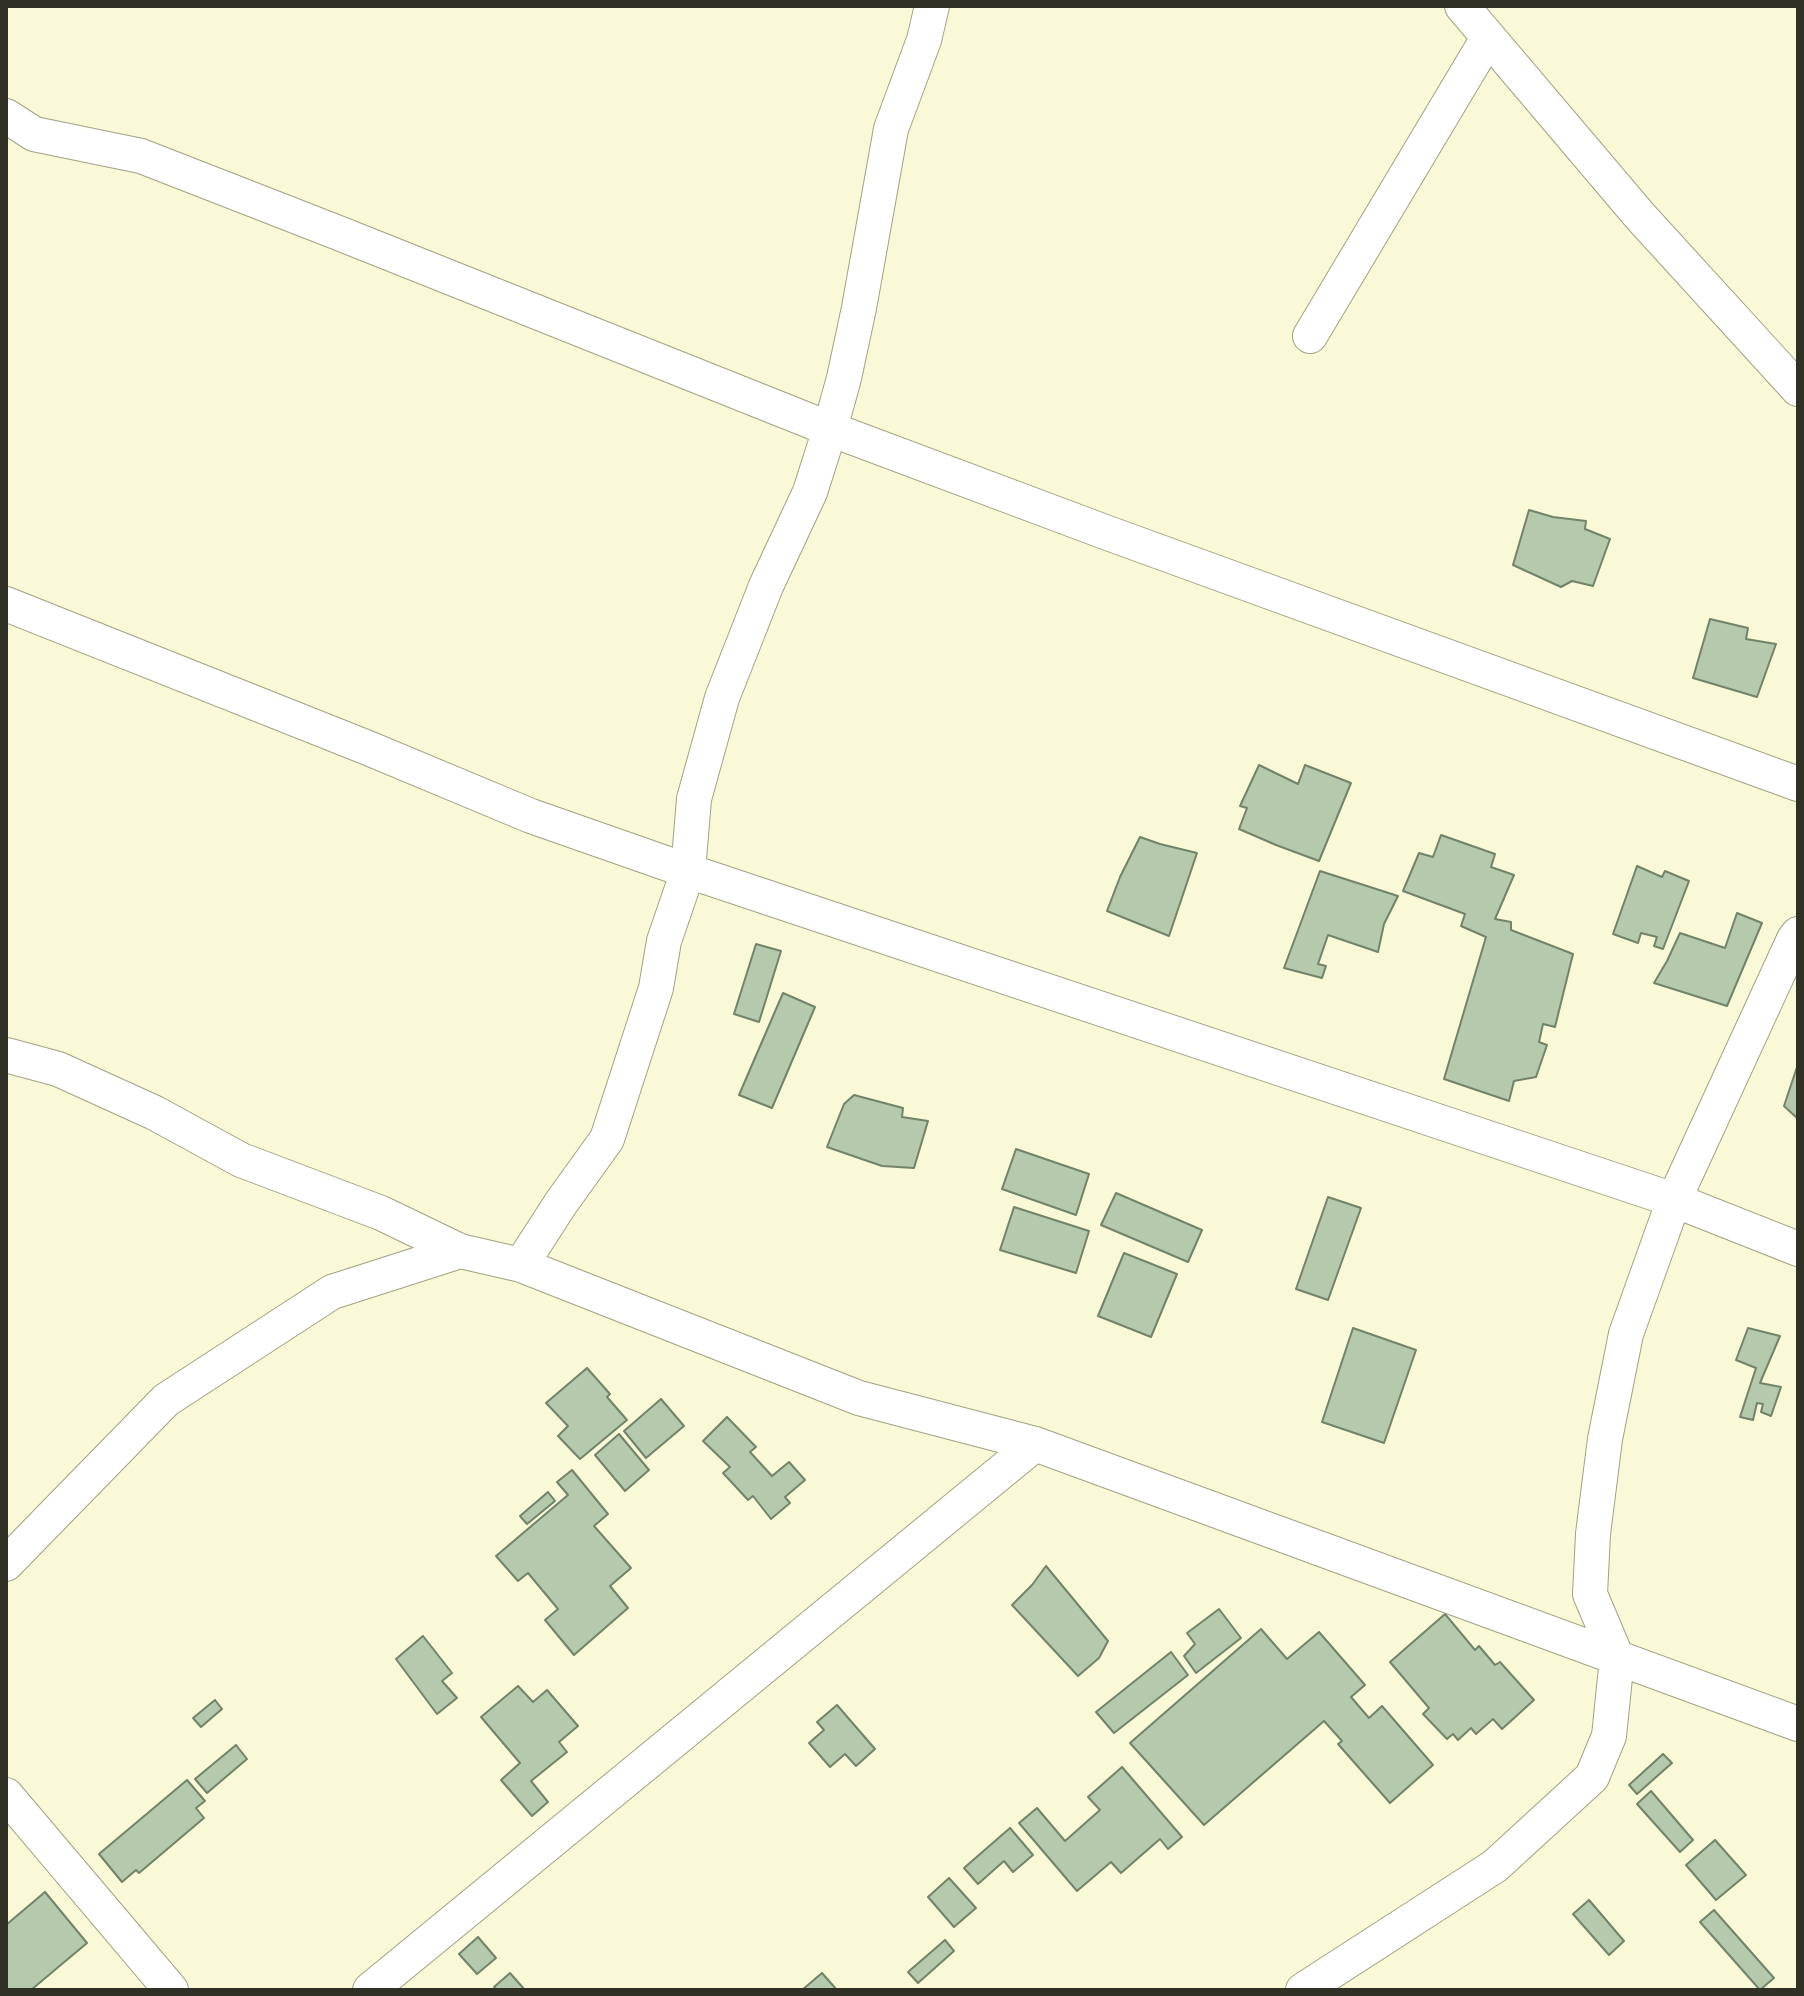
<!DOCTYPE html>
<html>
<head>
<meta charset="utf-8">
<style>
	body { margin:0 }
	#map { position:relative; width:1804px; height:1996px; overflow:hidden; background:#f9f9d8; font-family:Signika,sans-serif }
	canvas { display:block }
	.frame { position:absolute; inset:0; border:8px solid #303024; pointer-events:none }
</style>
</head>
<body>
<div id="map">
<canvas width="1804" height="1996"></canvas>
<div class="frame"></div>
</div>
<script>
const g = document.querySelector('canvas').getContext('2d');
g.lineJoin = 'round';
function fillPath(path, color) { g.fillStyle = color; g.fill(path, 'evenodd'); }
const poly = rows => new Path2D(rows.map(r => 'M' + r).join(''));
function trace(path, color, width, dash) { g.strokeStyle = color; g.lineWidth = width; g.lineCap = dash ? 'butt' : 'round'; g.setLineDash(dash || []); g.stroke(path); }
const building = poly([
	[1529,510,1553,517,1586,521,1585,529,1610,539,1593,586,1572,581,1561,587,1513,565,1529,510],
	[1710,619,1748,628,1746,639,1776,644,1757,697,1693,678,1710,619],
	[1259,765,1298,784,1305,765,1351,783,1319,861,1276,845,1239,829,1247,808,1240,806,1259,765],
	[1441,835,1495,854,1491,867,1514,875,1495,919,1511,922,1511,930,1573,954,1555,1027,1543,1024,1539,1042,1547,1045,1536,1077,1514,1081,1509,1101,1444,1079,1486,937,1461,926,1465,914,1403,891,1419,853,1433,857,1441,835],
	[1140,837,1160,844,1197,853,1169,936,1107,911,1120,877,1140,837],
	[1637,866,1662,877,1665,871,1689,881,1663,949,1654,946,1657,937,1641,933,1638,943,1613,934,1637,866],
	[1320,871,1398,896,1384,924,1378,952,1328,935,1318,964,1326,966,1322,978,1284,968,1320,871],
	[1737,913,1762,923,1727,1006,1654,983,1667,961,1680,933,1725,948,1737,913],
	[756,944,781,951,759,1022,734,1014,756,944],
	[783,993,815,1007,772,1108,739,1095,783,993],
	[1798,1064,1798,1119,1784,1106,1798,1064],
	[854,1095,903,1108,902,1117,928,1121,914,1168,882,1166,827,1147,844,1104,854,1095],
	[1016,1149,1089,1174,1076,1215,1002,1189,1016,1149],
	[1116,1193,1202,1230,1188,1262,1101,1225,1116,1193],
	[1328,1197,1361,1208,1328,1300,1296,1289,1328,1197],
	[1014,1207,1089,1231,1076,1273,1000,1250,1014,1207],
	[1124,1253,1177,1274,1151,1337,1098,1316,1124,1253],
	[1353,1328,1416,1350,1384,1443,1322,1422,1353,1328],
	[1748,1328,1780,1336,1760,1383,1781,1387,1771,1416,1761,1412,1763,1404,1757,1403,1753,1420,1740,1417,1756,1368,1736,1360,1748,1328],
	[587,1368,610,1394,607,1397,627,1420,580,1459,558,1436,568,1426,546,1403,587,1368],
	[661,1399,684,1426,646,1458,624,1431,661,1399],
	[727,1417,756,1447,750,1452,772,1476,789,1462,805,1480,785,1497,790,1503,771,1519,753,1496,748,1500,723,1473,730,1467,703,1441,727,1417],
	[619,1434,649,1470,625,1491,595,1455,619,1434],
	[572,1470,608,1514,594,1526,631,1568,610,1586,628,1608,574,1655,545,1620,558,1609,528,1573,518,1581,496,1556,568,1495,557,1482,572,1470],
	[548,1492,555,1501,527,1524,520,1516,548,1492],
	[1046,1566,1108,1641,1099,1658,1078,1676,1012,1605,1032,1585,1046,1566],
	[1219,1609,1241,1638,1196,1673,1184,1656,1195,1644,1187,1633,1219,1609],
	[1445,1614,1475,1650,1479,1646,1495,1665,1500,1662,1534,1700,1502,1729,1493,1719,1476,1734,1471,1728,1458,1740,1453,1734,1447,1739,1423,1714,1429,1708,1390,1662,1445,1614],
	[1261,1629,1287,1659,1319,1632,1365,1685,1351,1697,1369,1718,1382,1706,1433,1765,1390,1803,1338,1744,1342,1741,1324,1721,1204,1825,1130,1743,1261,1629],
	[423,1636,452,1673,442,1681,457,1698,437,1714,396,1659,423,1636],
	[1171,1652,1188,1675,1114,1733,1096,1712,1171,1652],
	[518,1686,533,1702,547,1690,578,1726,559,1742,567,1752,531,1781,548,1802,532,1816,501,1780,520,1763,481,1717,518,1686],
	[215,1700,222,1709,201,1727,193,1718,215,1700],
	[837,1705,875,1749,856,1766,845,1754,830,1767,809,1743,824,1730,817,1722,837,1705],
	[236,1745,247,1759,207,1793,195,1779,236,1745],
	[1663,1754,1672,1763,1637,1794,1629,1785,1663,1754],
	[1122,1767,1182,1837,1168,1849,1160,1839,1121,1873,1111,1862,1077,1891,1019,1823,1037,1808,1065,1841,1100,1810,1088,1797,1122,1767],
	[187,1780,205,1801,196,1808,204,1818,139,1873,136,1870,122,1882,99,1854,187,1780],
	[1651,1791,1693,1840,1680,1852,1637,1804,1651,1791],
	[1010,1828,1033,1855,1013,1872,1004,1861,978,1884,964,1868,1010,1828],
	[1715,1840,1746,1875,1716,1900,1686,1865,1715,1840],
	[949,1878,976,1908,954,1927,928,1897,949,1878],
	[45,1892,87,1943,31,1990,6,1990,6,1925,45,1892],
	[1589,1900,1624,1941,1609,1955,1573,1914,1589,1900],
	[1714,1910,1774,1978,1760,1990,1700,1922,1714,1910],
	[478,1937,496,1958,477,1974,459,1954,478,1937],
	[945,1940,954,1951,918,1983,908,1972,945,1940],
	[510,1973,525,1990,497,1990,494,1987,510,1973],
	[822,1973,837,1990,802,1990,822,1973]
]);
fillPath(building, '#b5c9ad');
trace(building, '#718369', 2);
const minor = poly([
	[1462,6,1640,216,1798,389],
	[6,116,34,134,141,156,336,232,830,429,1105,532,1798,784],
	[1310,336,1488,38],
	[6,604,368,748,531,816,688,871,1674,1200,1798,1249],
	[6,1055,58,1069,155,1113,241,1160,381,1213,460,1251,521,1265,859,1398,1035,1444,1798,1724],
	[521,1265,561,1203,607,1139,656,988,664,941,688,871,694,799,722,698,766,586,810,492,830,429,844,378,859,308,891,129,924,40,932,6],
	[6,1564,166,1400,332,1292,460,1251],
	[6,1795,171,1990],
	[370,1990,1035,1444],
	[1303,1990,1495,1866,1592,1777,1609,1736,1617,1658,1590,1594,1593,1534,1605,1439,1626,1334,1674,1200,1794,939,1798,934]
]);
trace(minor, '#a1a282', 36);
trace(minor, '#fff', 34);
</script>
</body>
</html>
